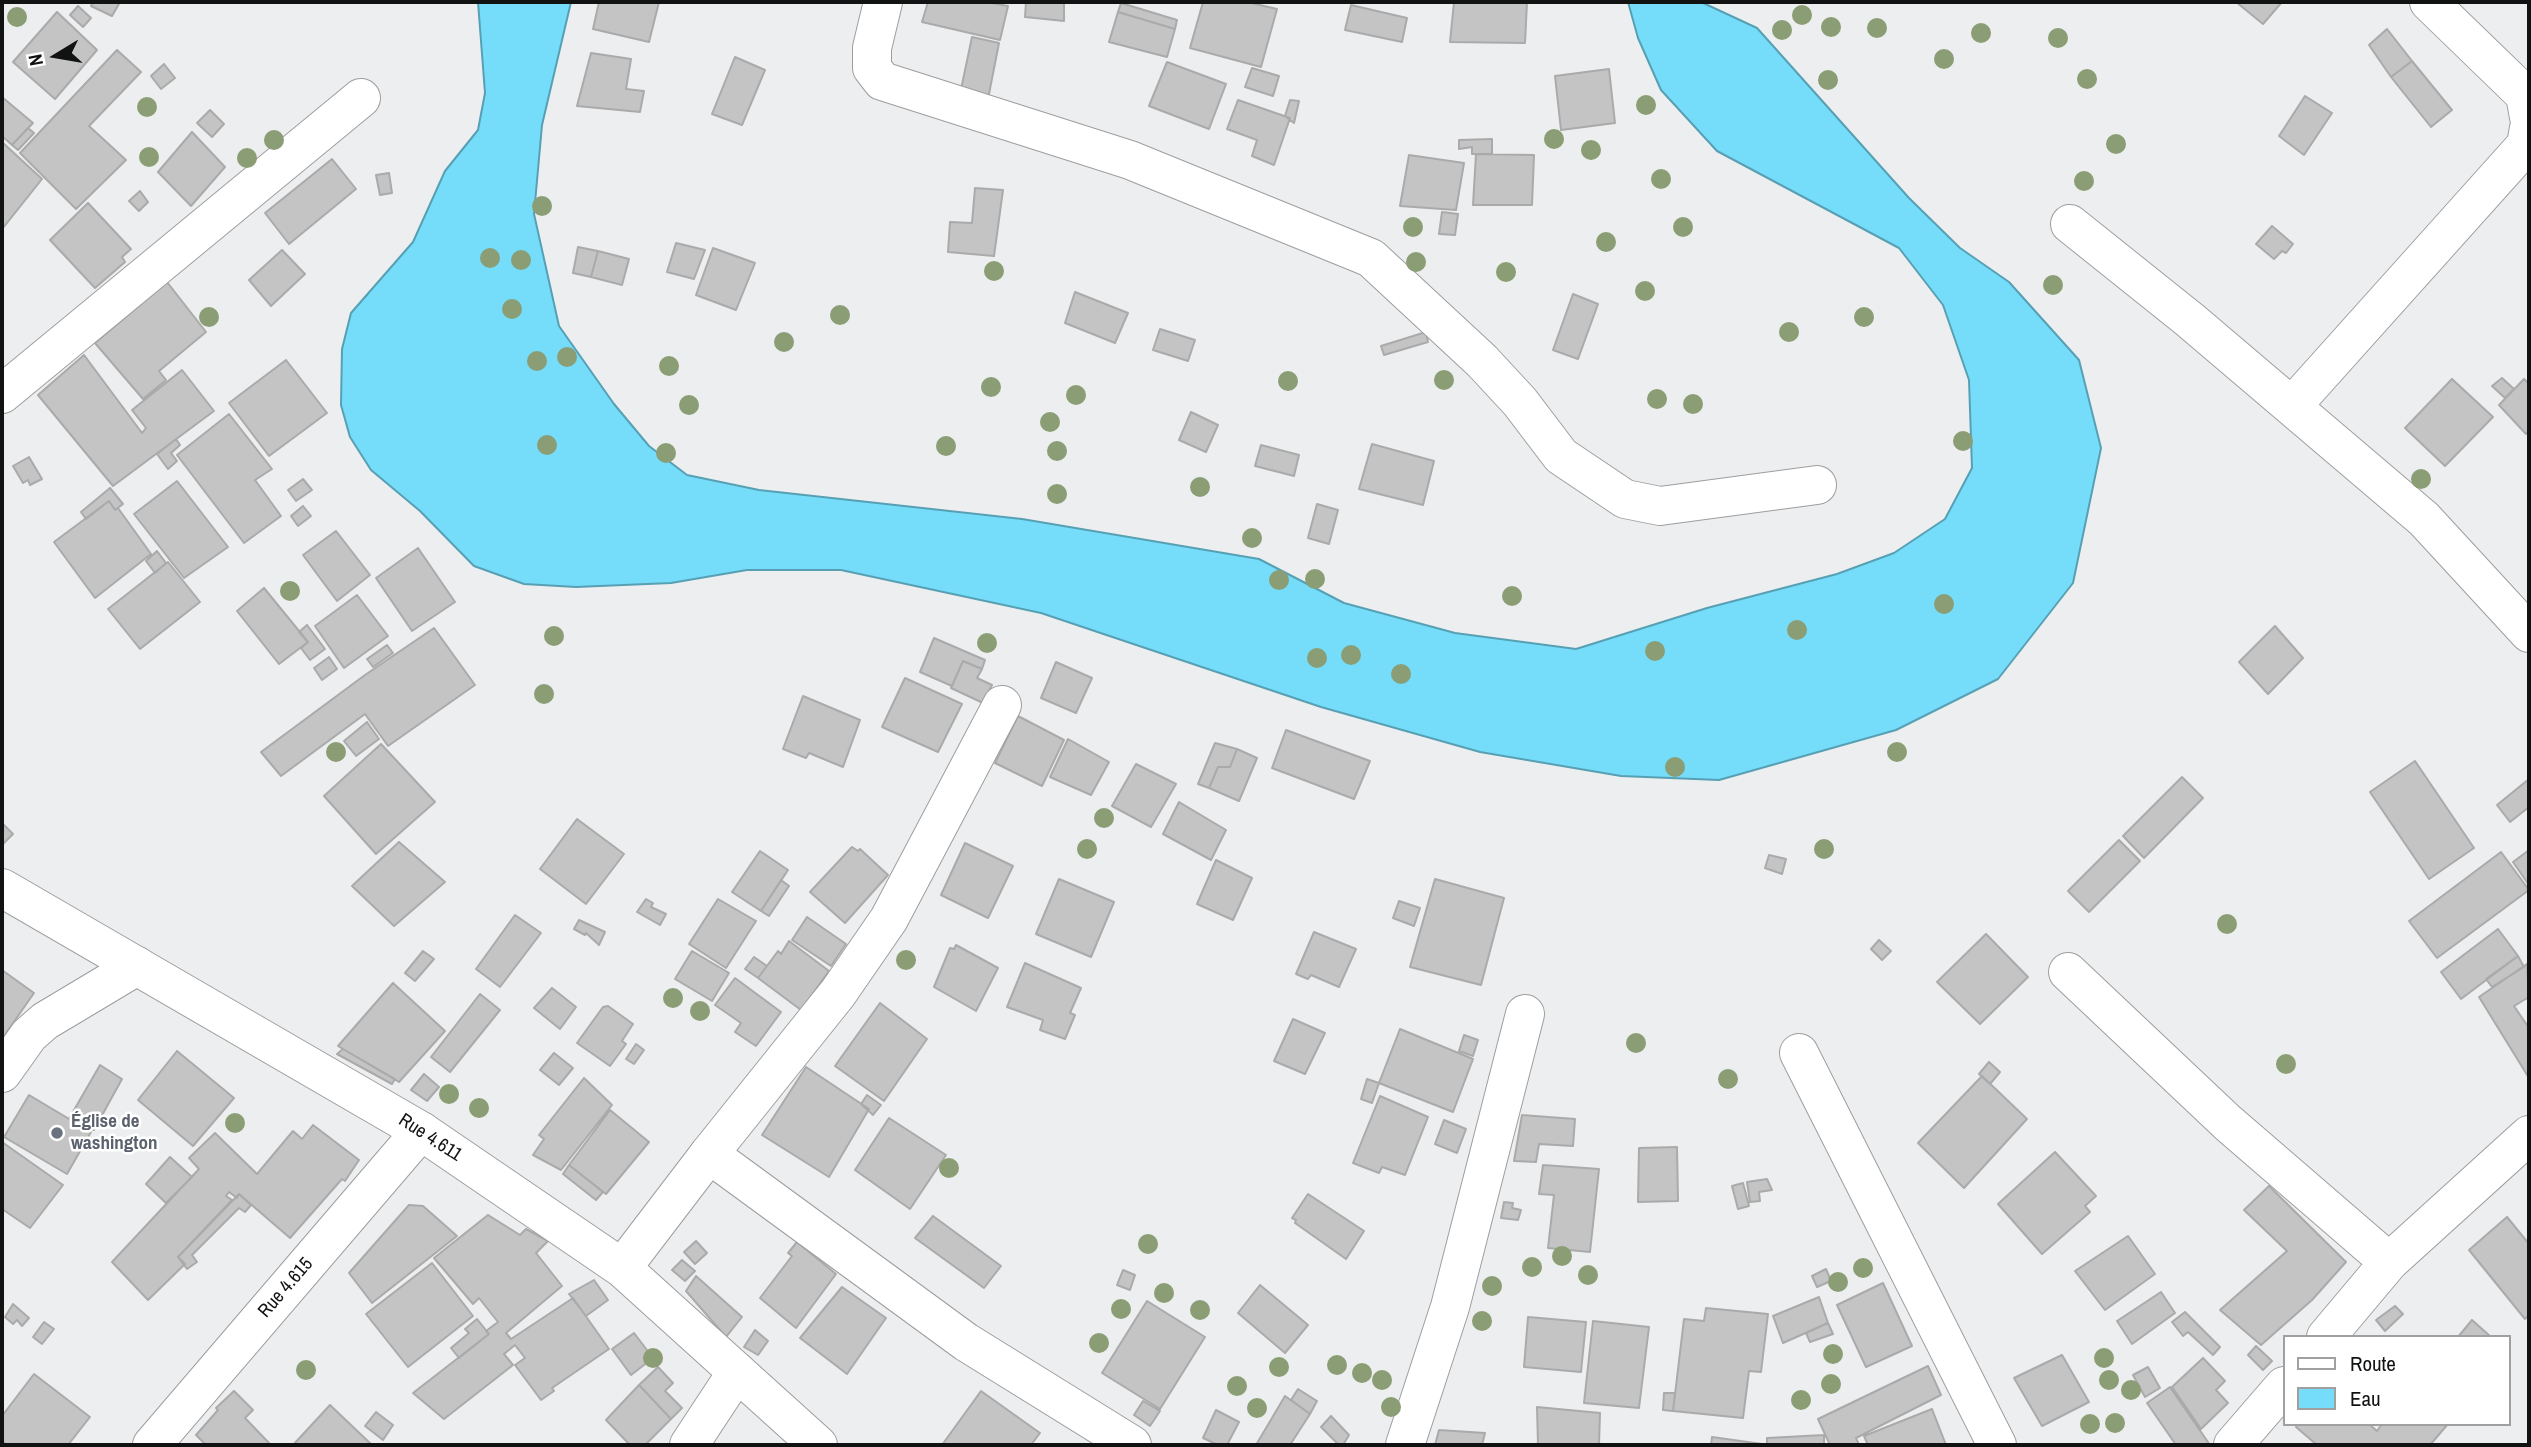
<!DOCTYPE html>
<html>
<head>
<meta charset="utf-8">
<style>
	body { margin:0 }
	#map { position:relative; width:2531px; height:1447px; overflow:hidden; background:#edeeef; font-family:"Archivo Narrow",sans-serif }
	canvas { display:block }
	.frame { position:absolute; inset:0; border:4px solid #111212; pointer-events:none }
	.legend { position:absolute; left:2283px; top:1335px; width:228px; height:91px; box-sizing:border-box; background:#fff; border:2px solid #a0a0a0; margin:0; padding:9px 12px; list-style:none; font-size:21px; color:#111212 }
	.legend li { display:flex; align-items:center; gap:14px; height:35px }
	.legend b { width:35px; border:2px solid #a0a0a0 }
	.north { position:absolute; left:21px; top:21px; width:70px; height:70px; -webkit-text-stroke:5px #fff; paint-order:stroke; rotate:259deg; font-size:19px; font-weight:700; line-height:28px; text-align:center; color:#111212 }
	.north::after { content:''; display:block; margin:auto; width:24px; height:32px; background:#111212; clip-path:polygon(50% 0,100% 100%,50% 72%,0 100%) }
</style>
</head>
<body>
<div id="map">
<canvas width="2531" height="1447"></canvas>
<div class="frame"></div>
<ul class="legend">
<li><b style="height:9px;background:#fff"></b>Route</li>
<li><b style="height:19px;background:#75ddfa"></b>Eau</li>
</ul>
<div class="north">N</div>
</div>
<script>
const g = document.querySelector('canvas').getContext('2d');
g.lineJoin = 'round';
function fillPath(path, color) { g.fillStyle = color; g.fill(path, 'evenodd'); }
const poly = rows => new Path2D(rows.map(r => 'M' + r).join(''));
function trace(path, color, width, dash) { g.strokeStyle = color; g.lineWidth = width; g.lineCap = dash ? 'butt' : 'round'; g.setLineDash(dash || []); g.stroke(path); }
function label(font, color, halo, rows, align = 'center') {
  g.font = font + ' "Archivo Narrow",sans-serif'; g.lineWidth = 5; g.setLineDash([]); g.textBaseline = 'middle'; g.strokeStyle = halo; g.fillStyle = color; for (const [text, x, y, turn = 0] of rows) {
    g.save(); g.translate(x, y); g.rotate((+turn || 0) * Math.PI / 180); g.textAlign = isNaN(turn) ? turn : align; if (halo) g.strokeText(text, 0, 0); g.fillText(text, 0, 0); g.restore();
  }
}
const water = poly([
	[478,2,571,2,542,125,534,214,559,326,614,404,649,446,687,475,759,490,1022,519,1259,559,1344,603,1455,633,1576,649,1707,608,1837,574,1894,553,1945,519,1972,468,1969,380,1943,305,1899,248,1717,151,1661,90,1638,38,1628,2,1701,2,1757,28,1909,198,1960,248,2009,282,2079,360,2101,448,2073,583,1998,679,1896,730,1719,780,1621,776,1480,752,1321,707,1041,613,841,570,747,570,671,583,576,587,524,584,474,566,420,511,371,470,350,437,341,405,342,349,351,313,413,242,445,171,478,130,485,93,478,2]
]);
fillPath(water, '#75ddfa');
trace(water, '#57a0b4', 2);
const building = poly([
	[93,2,120,2,112,16,91,6,93,2],
	[599,2,659,2,649,42,593,29,599,2],
	[928,2,986,2,1008,6,1000,40,922,22,928,2],
	[1026,2,1064,2,1064,21,1025,17,1026,2],
	[1203,2,1247,2,1277,9,1261,67,1190,48,1203,2],
	[1454,2,1527,2,1525,43,1450,42,1454,2],
	[2236,2,2282,2,2263,24,2236,2],
	[1121,3,1177,20,1175,29,1118,12,1121,3],
	[1351,5,1407,18,1402,42,1345,30,1351,5],
	[78,6,91,18,83,27,70,15,78,6],
	[57,12,97,50,55,99,13,62,57,12],
	[1118,12,1175,29,1167,57,1109,42,1118,12],
	[2387,29,2412,61,2391,77,2369,45,2387,29],
	[972,37,999,43,988,99,960,94,972,37],
	[117,50,141,72,89,126,126,160,76,209,20,153,117,50],
	[591,53,631,59,626,89,644,91,640,112,577,106,591,53],
	[735,57,765,70,742,125,712,114,735,57],
	[2412,61,2452,110,2431,127,2391,77,2412,61],
	[1167,62,1226,84,1209,129,1149,106,1167,62],
	[164,64,175,78,161,89,151,76,164,64],
	[1252,68,1279,76,1273,96,1245,87,1252,68],
	[1609,69,1615,123,1561,130,1555,76,1609,69],
	[2305,96,2332,113,2304,155,2279,136,2305,96],
	[2,97,33,123,12,145,2,136,2,97],
	[1238,100,1290,118,1274,165,1252,156,1257,140,1227,129,1238,100],
	[1290,100,1299,101,1294,123,1285,116,1290,100],
	[210,110,224,124,212,137,197,123,210,110],
	[28,128,34,133,18,150,12,145,28,128],
	[192,132,225,167,191,206,158,172,192,132],
	[1492,139,1492,154,1472,154,1472,147,1459,149,1459,140,1492,139],
	[2,142,42,179,3,228,2,227,2,142],
	[1476,154,1534,155,1532,205,1473,205,1476,154],
	[1409,155,1464,163,1456,210,1400,206,1409,155],
	[332,159,356,189,289,244,265,213,332,159],
	[389,173,392,193,380,195,376,175,389,173],
	[975,188,1003,190,994,256,948,252,950,222,972,223,975,188],
	[140,191,148,202,139,211,129,201,140,191],
	[88,203,131,249,122,257,125,262,95,288,50,240,88,203],
	[1442,212,1458,214,1455,235,1439,234,1442,212],
	[2272,226,2293,244,2286,253,2282,251,2274,259,2256,244,2272,226],
	[676,243,705,250,694,279,667,272,676,243],
	[578,247,598,251,591,277,573,273,578,247],
	[713,248,755,263,736,310,696,295,713,248],
	[282,250,305,274,271,306,249,280,282,250],
	[598,251,629,259,622,285,591,277,598,251],
	[167,282,206,332,159,371,166,380,143,399,95,343,167,282],
	[1075,292,1128,313,1115,343,1065,323,1075,292],
	[1573,294,1598,304,1578,359,1553,350,1573,294],
	[1160,329,1195,340,1188,361,1153,350,1160,329],
	[1426,332,1428,342,1384,355,1381,346,1426,332],
	[84,355,142,433,146,428,132,410,182,370,214,411,113,486,38,395,84,355],
	[286,360,327,413,269,456,229,403,286,360],
	[2502,378,2514,389,2505,398,2492,386,2502,378],
	[2452,379,2493,417,2445,466,2405,428,2452,379],
	[2524,379,2529,384,2529,430,2526,434,2499,405,2524,379],
	[1191,412,1218,425,1206,452,1179,440,1191,412],
	[229,414,272,469,255,480,281,516,244,543,177,455,229,414],
	[176,439,180,445,171,453,177,461,168,469,157,454,176,439],
	[1372,444,1434,461,1423,505,1359,489,1372,444],
	[1261,445,1299,455,1294,476,1255,466,1261,445],
	[29,457,42,479,30,485,28,480,23,483,13,466,29,457],
	[303,479,312,490,296,501,288,490,303,479],
	[177,481,228,547,184,578,134,514,177,481],
	[110,488,123,504,115,510,109,501,86,519,81,512,110,488],
	[109,501,115,510,118,508,151,554,95,598,54,542,109,501],
	[1317,504,1338,510,1329,544,1308,538,1317,504],
	[303,506,311,516,298,526,291,516,303,506],
	[336,531,370,575,337,601,303,555,336,531],
	[418,548,455,602,412,631,376,578,418,548],
	[157,551,166,563,155,573,146,561,157,551],
	[168,562,200,602,140,649,108,609,168,562],
	[264,588,308,642,279,664,237,611,264,588],
	[357,595,388,636,344,668,315,626,357,595],
	[307,625,325,649,310,660,301,648,308,642,299,632,307,625],
	[2275,626,2303,658,2268,694,2239,662,2275,626],
	[434,628,475,685,388,746,365,714,281,776,261,752,365,675,434,628],
	[934,638,985,660,982,669,963,661,952,686,920,672,934,638],
	[387,645,393,653,373,667,367,659,387,645],
	[329,657,337,669,322,680,314,668,329,657],
	[963,661,982,669,977,678,992,685,983,703,951,688,963,661],
	[1056,662,1092,678,1076,713,1041,698,1056,662],
	[905,678,962,704,938,752,882,727,905,678],
	[803,696,860,720,843,767,809,753,806,758,783,749,803,696],
	[1018,716,1064,740,1042,786,995,763,1018,716],
	[367,722,379,739,356,756,344,741,367,722],
	[1286,730,1370,761,1354,799,1272,768,1286,730],
	[1068,739,1109,762,1091,795,1050,777,1068,739],
	[1215,743,1237,749,1230,767,1218,767,1209,788,1198,784,1215,743],
	[381,744,435,802,376,854,324,796,381,744],
	[1237,749,1257,758,1239,801,1209,788,1218,767,1230,767,1237,749],
	[2415,761,2474,848,2429,879,2370,792,2415,761],
	[1136,764,1176,784,1151,827,1112,806,1136,764],
	[2182,777,2203,798,2144,858,2123,836,2182,777],
	[2529,779,2529,807,2510,822,2497,805,2529,779],
	[1179,802,1226,830,1211,860,1163,834,1179,802],
	[577,819,624,854,586,904,540,869,577,819],
	[4,825,13,834,2,845,2,828,4,825],
	[2119,840,2140,861,2089,912,2068,891,2119,840],
	[399,842,445,882,394,926,352,886,399,842],
	[965,843,1013,866,988,918,941,895,965,843],
	[852,847,858,851,860,849,888,875,845,923,810,892,852,847],
	[2529,850,2529,885,2513,862,2529,850],
	[760,851,788,870,761,911,732,892,760,851],
	[2501,852,2529,890,2437,958,2409,921,2501,852],
	[1769,855,1786,859,1782,874,1765,868,1769,855],
	[1216,860,1252,878,1233,920,1197,904,1216,860],
	[1059,879,1114,902,1091,957,1036,934,1059,879],
	[1435,879,1504,898,1481,985,1410,967,1435,879],
	[781,880,789,886,769,916,761,911,781,880],
	[646,899,653,903,651,907,666,914,660,925,637,912,646,899],
	[718,899,756,921,726,968,689,944,718,899],
	[1399,901,1420,908,1414,926,1393,918,1399,901],
	[515,915,541,933,500,987,476,969,515,915],
	[807,917,846,944,831,966,792,940,807,917],
	[579,920,605,932,599,945,586,933,585,935,574,929,579,920],
	[2498,929,2518,956,2461,999,2441,972,2498,929],
	[1314,932,1356,949,1339,987,1311,975,1308,979,1296,974,1314,932],
	[1986,934,2028,977,1980,1024,1937,982,1986,934],
	[1879,940,1891,951,1882,960,1871,949,1879,940],
	[789,941,829,971,801,1010,758,978,778,951,781,954,789,941],
	[956,945,998,968,976,1011,934,987,950,948,954,949,956,945],
	[423,951,434,959,415,981,405,973,423,951],
	[692,951,729,973,712,1001,675,979,692,951],
	[2518,956,2524,967,2492,987,2486,979,2518,956],
	[754,957,767,966,758,978,745,969,754,957],
	[1025,963,1081,988,1070,1013,1075,1015,1065,1039,1040,1030,1043,1020,1007,1007,1025,963],
	[2527,964,2529,997,2514,1006,2529,1028,2529,1078,2479,997,2527,964],
	[2,970,34,993,2,1039,2,970],
	[735,978,781,1012,756,1046,735,1032,741,1023,715,1005,735,978],
	[393,983,445,1031,399,1082,338,1046,393,983],
	[552,988,576,1007,560,1029,534,1008,552,988],
	[480,994,500,1010,450,1072,431,1057,480,994],
	[880,1003,927,1039,884,1101,835,1066,880,1003],
	[608,1006,633,1024,622,1041,626,1044,610,1066,577,1043,603,1007,608,1006],
	[1293,1019,1325,1033,1305,1074,1274,1061,1293,1019],
	[1400,1029,1473,1059,1453,1112,1379,1083,1400,1029],
	[1464,1035,1478,1040,1473,1056,1459,1051,1464,1035],
	[636,1044,644,1050,634,1064,626,1059,636,1044],
	[343,1049,395,1079,392,1084,337,1054,343,1049],
	[177,1051,234,1098,193,1146,138,1100,177,1051],
	[554,1053,573,1068,559,1085,540,1070,554,1053],
	[1989,1062,2000,1072,1990,1084,1979,1074,1989,1062],
	[100,1065,122,1079,94,1130,70,1117,100,1065],
	[806,1067,869,1109,829,1177,762,1135,806,1067],
	[424,1074,439,1087,427,1101,411,1090,424,1074],
	[1982,1076,2027,1119,1964,1188,1918,1143,1982,1076],
	[584,1078,612,1105,561,1170,533,1155,544,1139,539,1135,584,1078],
	[1367,1079,1379,1083,1372,1103,1361,1099,1367,1079],
	[29,1095,91,1132,67,1174,4,1137,29,1095],
	[867,1095,881,1105,873,1115,861,1104,867,1095],
	[1380,1096,1428,1117,1405,1175,1382,1167,1379,1173,1353,1163,1380,1096],
	[610,1110,649,1142,606,1194,569,1165,610,1110],
	[1522,1115,1575,1119,1573,1146,1539,1144,1536,1162,1514,1161,1522,1115],
	[889,1118,946,1155,910,1209,855,1170,889,1118],
	[1444,1120,1466,1129,1457,1153,1435,1144,1444,1120],
	[313,1125,359,1160,345,1181,342,1179,290,1238,239,1194,237,1198,229,1192,226,1196,232,1200,178,1257,185,1264,148,1300,112,1262,199,1169,189,1158,215,1133,257,1174,293,1131,302,1139,313,1125],
	[2,1142,63,1185,30,1228,2,1209,2,1142],
	[1677,1147,1678,1201,1638,1202,1639,1148,1677,1147],
	[2055,1152,2096,1196,2085,1206,2090,1212,2042,1254,1998,1204,2055,1152],
	[170,1157,192,1177,166,1203,146,1184,170,1157],
	[569,1165,603,1192,596,1200,563,1174,569,1165],
	[1543,1165,1599,1169,1590,1252,1548,1248,1554,1195,1539,1194,1543,1165],
	[1767,1179,1772,1190,1759,1192,1760,1201,1750,1202,1747,1182,1767,1179],
	[1743,1183,1749,1206,1738,1209,1732,1186,1743,1183],
	[2269,1186,2346,1262,2312,1300,2261,1345,2220,1310,2287,1251,2244,1210,2269,1186],
	[239,1194,251,1205,245,1212,239,1208,192,1255,197,1262,187,1269,178,1257,239,1194],
	[1308,1194,1364,1231,1346,1259,1295,1223,1296,1220,1292,1218,1308,1194],
	[1504,1202,1513,1203,1512,1208,1521,1210,1518,1220,1501,1218,1504,1202],
	[409,1205,423,1206,457,1236,372,1303,349,1273,409,1205],
	[488,1215,520,1235,526,1229,548,1241,536,1253,562,1286,506,1333,511,1339,573,1298,609,1349,552,1388,554,1391,541,1400,515,1365,525,1358,515,1345,504,1354,513,1365,444,1419,413,1393,489,1334,486,1331,498,1322,479,1298,473,1304,434,1258,488,1215],
	[933,1216,1001,1266,984,1288,915,1238,933,1216],
	[2507,1217,2529,1244,2529,1315,2525,1319,2469,1250,2507,1217],
	[2128,1236,2155,1274,2105,1310,2075,1271,2128,1236],
	[696,1241,707,1253,695,1264,684,1252,696,1241],
	[797,1242,836,1274,796,1328,760,1298,792,1256,788,1253,797,1242],
	[682,1260,695,1271,685,1281,672,1270,682,1260],
	[432,1263,473,1316,408,1367,366,1314,432,1263],
	[1826,1269,1831,1281,1817,1287,1812,1276,1826,1269],
	[1123,1270,1135,1275,1130,1290,1117,1285,1123,1270],
	[696,1276,742,1317,726,1337,686,1291,696,1276],
	[594,1280,608,1300,586,1316,569,1294,594,1280],
	[1883,1283,1912,1346,1866,1367,1837,1305,1883,1283],
	[1260,1285,1308,1325,1285,1353,1238,1313,1260,1285],
	[842,1287,886,1318,847,1374,800,1338,842,1287],
	[2161,1292,2175,1313,2132,1344,2117,1321,2161,1292],
	[1819,1297,1828,1323,1783,1343,1773,1316,1819,1297],
	[1147,1301,1205,1337,1160,1409,1102,1373,1147,1301],
	[13,1304,29,1318,22,1326,17,1320,13,1324,5,1317,13,1304],
	[2395,1306,2403,1314,2385,1331,2376,1320,2395,1306],
	[1706,1308,1768,1314,1761,1372,1749,1371,1743,1418,1673,1411,1684,1319,1704,1321,1706,1308],
	[2185,1312,2220,1347,2213,1355,2188,1332,2183,1336,2172,1322,2185,1312],
	[1528,1317,1586,1322,1581,1372,1524,1367,1528,1317],
	[477,1319,489,1334,459,1358,451,1348,469,1333,465,1329,477,1319],
	[2472,1320,2491,1337,2458,1337,2472,1320],
	[1593,1321,1649,1327,1639,1408,1584,1403,1593,1321],
	[44,1322,54,1329,42,1344,33,1337,44,1322],
	[1828,1323,1833,1334,1810,1342,1806,1333,1828,1323],
	[755,1330,768,1341,758,1355,744,1347,755,1330],
	[634,1333,653,1358,631,1375,612,1349,634,1333],
	[2256,1346,2272,1361,2263,1370,2248,1355,2256,1346],
	[2062,1355,2089,1402,2042,1426,2014,1378,2062,1355],
	[2203,1358,2225,1381,2216,1390,2228,1403,2201,1429,2172,1387,2203,1358],
	[1928,1366,1941,1395,1856,1438,1859,1445,1830,1445,1818,1419,1928,1366],
	[658,1367,673,1383,665,1391,682,1408,671,1419,639,1385,658,1367],
	[2148,1367,2160,1388,2145,1397,2133,1375,2148,1367],
	[34,1374,90,1417,68,1445,7,1445,2,1441,2,1416,34,1374],
	[639,1385,671,1419,645,1445,630,1445,606,1420,639,1385],
	[2170,1387,2210,1445,2176,1445,2147,1403,2170,1387],
	[1298,1389,1317,1401,1310,1414,1291,1400,1298,1389],
	[234,1391,253,1410,245,1418,269,1443,267,1445,206,1445,196,1435,218,1410,216,1408,234,1391],
	[981,1391,1040,1433,1031,1445,942,1445,981,1391],
	[1664,1393,1675,1393,1673,1411,1663,1410,1664,1393],
	[1285,1396,1310,1414,1290,1445,1256,1445,1285,1396],
	[1143,1401,1160,1411,1150,1426,1134,1415,1143,1401],
	[330,1405,372,1445,293,1445,330,1405],
	[1537,1407,1600,1413,1599,1445,1538,1445,1537,1407],
	[1932,1409,1946,1445,1868,1445,1864,1436,1932,1409],
	[1216,1410,1239,1422,1227,1445,1218,1445,1203,1438,1216,1410],
	[376,1412,393,1425,383,1440,365,1426,376,1412],
	[1331,1416,1349,1435,1343,1445,1339,1445,1321,1427,1331,1416],
	[2298,1424,2369,1424,2377,1431,2382,1424,2448,1424,2430,1445,2317,1445,2296,1427,2298,1424],
	[1439,1430,1485,1433,1482,1445,1435,1445,1439,1430],
	[1824,1435,1824,1445,1767,1445,1767,1438,1824,1435],
	[1712,1437,1762,1444,1711,1445,1712,1437]
]);
fillPath(building, '#c4c4c5');
trace(building, '#aaaaab', 2);
const minor = poly([
	[883,2,872,48,872,68,882,81,1130,160,1371,258,1482,361,1520,402,1561,456,1625,499,1660,506,1817,485],
	[2429,2,2525,95,2529,117],
	[2070,224,2190,320,2424,519,2529,633],
	[2,394,361,98],
	[2292,406,2526,145,2529,128],
	[2068,972,2228,1123,2389,1262],
	[1799,1053,1997,1445],
	[2,1073,29,1035,45,1021,137,966],
	[709,1154,838,993,889,919,1002,705],
	[2326,1337,2389,1262,2529,1135],
	[152,1445,421,1131],
	[689,1445,737,1372],
	[1405,1445,1450,1307,1525,1014],
	[2233,1445,2284,1386]
]);
const tertiary = poly([
	[2,888,421,1131,622,1268,818,1445],
	[622,1268,709,1154,966,1342,1132,1445]
]);
trace(minor, '#9e9e9f', 40);
trace(tertiary, '#9e9e9f', 40);
trace(minor, '#fff', 38);
trace(tertiary, '#fff', 38);
g.fillStyle = '#8b9d74';
for (const [x, y] of [
	[1802,15],
	[17,17],
	[1831,27],
	[1877,28],
	[1782,30],
	[1981,33],
	[2058,38],
	[1944,59],
	[2087,79],
	[1828,80],
	[1646,105],
	[147,107],
	[1554,139],
	[274,140],
	[2116,144],
	[1591,150],
	[149,157],
	[247,158],
	[1661,179],
	[2084,181],
	[542,206],
	[1413,227],
	[1683,227],
	[1606,242],
	[490,258],
	[521,260],
	[1416,262],
	[994,271],
	[1506,272],
	[2053,285],
	[1645,291],
	[512,309],
	[840,315],
	[209,317],
	[1864,317],
	[1789,332],
	[784,342],
	[567,357],
	[537,361],
	[669,366],
	[1444,380],
	[1288,381],
	[991,387],
	[1076,395],
	[1657,399],
	[1693,404],
	[689,405],
	[1050,422],
	[1963,441],
	[547,445],
	[946,446],
	[1057,451],
	[666,453],
	[2421,479],
	[1200,487],
	[1057,494],
	[1252,538],
	[1315,579],
	[1279,580],
	[290,591],
	[1512,596],
	[1944,604],
	[1797,630],
	[554,636],
	[987,643],
	[1655,651],
	[1351,655],
	[1317,658],
	[1401,674],
	[544,694],
	[336,752],
	[1897,752],
	[1675,767],
	[1104,818],
	[1087,849],
	[1824,849],
	[2227,924],
	[906,960],
	[673,998],
	[700,1011],
	[1636,1043],
	[2286,1064],
	[1728,1079],
	[449,1094],
	[479,1108],
	[235,1123],
	[949,1168],
	[1148,1244],
	[1562,1256],
	[1532,1267],
	[1863,1268],
	[1588,1275],
	[1838,1282],
	[1492,1286],
	[1164,1293],
	[1121,1309],
	[1200,1310],
	[1482,1321],
	[1099,1343],
	[1833,1354],
	[653,1358],
	[2104,1358],
	[1337,1365],
	[1279,1367],
	[306,1370],
	[1362,1373],
	[1382,1380],
	[2109,1380],
	[1831,1384],
	[1237,1386],
	[2131,1390],
	[1801,1400],
	[1391,1407],
	[1257,1408],
	[2115,1423],
	[2090,1424]
]) { g.beginPath(); g.arc(x, y, 10, 0, 2 * Math.PI); g.fill(); }
for (const [x, y, r, color] of [
	[57,1133,7,"#6b7280"]
]) { const dot = new Path2D(); dot.arc(x, y, r, 0, 2 * Math.PI); g.fillStyle = color; g.fill(dot); trace(dot, '#fff', 2.5); }
label('bold 19px', '#5b616d', '#fff', [
	["Église de",71,1122],
	["washington",71,1144]
], 'left');
label('19px', '#111212', '#fff', [
	["Rue 4.611",430,1138,33],
	["Rue 4.615",286,1288,-49]
]);
</script>
</body>
</html>
